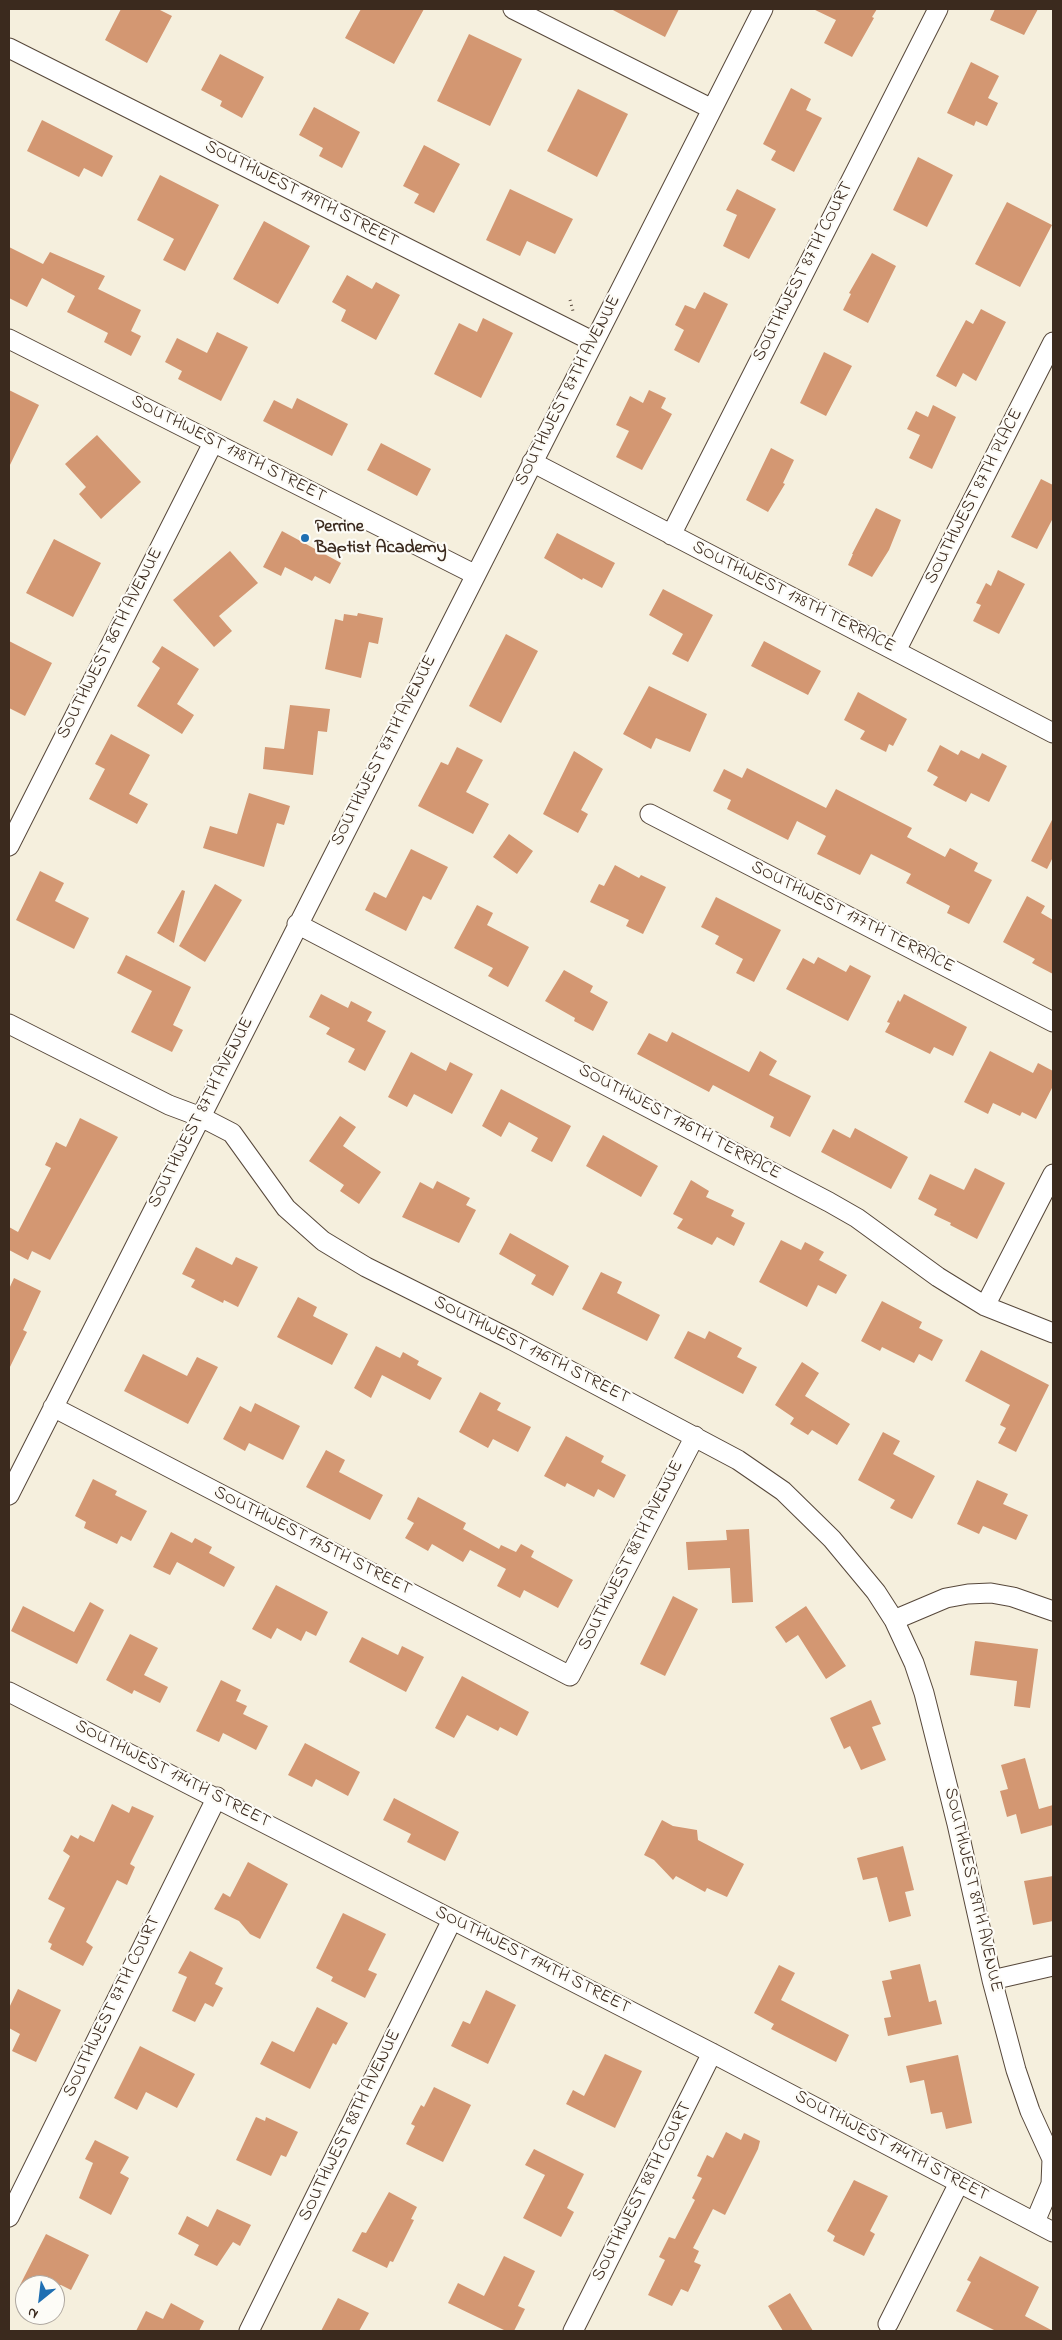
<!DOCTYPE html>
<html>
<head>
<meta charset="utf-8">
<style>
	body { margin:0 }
	#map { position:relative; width:1062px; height:2340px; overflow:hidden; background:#f5efdd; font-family:"Indie Flower",sans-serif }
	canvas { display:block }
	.frame { position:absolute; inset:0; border:10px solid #3b2a1e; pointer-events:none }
	.north { position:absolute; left:15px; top:2275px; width:50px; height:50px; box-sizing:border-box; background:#fdfcf7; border:1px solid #afa8a0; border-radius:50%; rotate:209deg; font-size:14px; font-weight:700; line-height:20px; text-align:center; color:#3b2a1e }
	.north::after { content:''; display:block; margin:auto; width:18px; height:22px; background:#1f6fb2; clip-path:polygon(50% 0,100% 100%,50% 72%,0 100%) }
</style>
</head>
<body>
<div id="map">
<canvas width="1062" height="2340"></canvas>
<div class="frame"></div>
<div class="north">N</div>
</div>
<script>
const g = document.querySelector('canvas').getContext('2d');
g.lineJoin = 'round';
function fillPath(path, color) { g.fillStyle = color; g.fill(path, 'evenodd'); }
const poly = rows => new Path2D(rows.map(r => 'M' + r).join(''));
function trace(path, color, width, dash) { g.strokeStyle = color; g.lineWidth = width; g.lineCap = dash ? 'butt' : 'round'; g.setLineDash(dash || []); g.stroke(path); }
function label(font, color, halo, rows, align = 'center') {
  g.font = font + ' "Indie Flower",sans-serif'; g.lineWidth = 4.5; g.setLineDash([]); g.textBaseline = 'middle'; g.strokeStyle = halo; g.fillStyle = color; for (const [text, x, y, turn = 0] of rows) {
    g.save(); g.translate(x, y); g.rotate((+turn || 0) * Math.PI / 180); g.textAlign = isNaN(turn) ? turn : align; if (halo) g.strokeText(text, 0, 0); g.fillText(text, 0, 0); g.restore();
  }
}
fillPath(poly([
	[121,9,158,9,172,16,147,63,105,40],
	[361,9,424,9,394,64,345,38],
	[611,9,679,9,665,37],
	[813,9,877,9,872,17,874,18,852,57,824,43,836,20],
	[995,9,1038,9,1024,35,990,20],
	[469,34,522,59,490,126,437,101],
	[220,54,264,77,242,118,220,106,222,101,201,90],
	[971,62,999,76,988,98,998,103,987,126,976,121,974,126,947,113],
	[791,88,811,99,806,110,822,118,794,172,771,160,776,151,763,144],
	[578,89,628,114,597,177,547,151],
	[314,107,360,132,342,168,319,156,323,148,299,135],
	[42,120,113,156,102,177,84,168,79,177,27,151],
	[424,145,460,164,434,213,414,203,419,194,403,186],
	[918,157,953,175,927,227,893,210],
	[160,175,219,205,185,271,163,260,174,239,137,220],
	[510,189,573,219,555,254,527,241,520,256,486,240],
	[737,189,776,209,749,259,723,246,737,215,726,210],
	[1007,202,1052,225,1020,287,975,264],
	[264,221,310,246,278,304,233,279],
	[9,247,43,264,50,252,105,276,98,289,141,310,131,331,141,336,131,356,104,342,108,333,67,312,75,296,42,278,27,307,9,298],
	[872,253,896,266,868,323,843,310,851,294,849,293],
	[347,275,372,289,376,282,400,295,376,340,341,321,346,310,332,302],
	[704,292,728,304,699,363,674,350,684,330,675,325,685,305,695,309],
	[981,309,1006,322,976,381,963,373,956,387,936,376,966,320,973,324],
	[483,318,513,333,481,398,434,374,459,323,477,332],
	[217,332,248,347,221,401,178,379,182,371,165,362,177,338,207,353],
	[824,352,852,366,826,416,800,403],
	[9,390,39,405,9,467],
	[649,390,666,398,661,408,672,414,642,470,616,457,629,431,616,425,630,396,643,403],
	[297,398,348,424,332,456,263,421,274,400,292,409],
	[933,405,956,417,932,469,909,458,920,435,907,429,916,411,928,417],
	[97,435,141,482,101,519,79,494,86,487,65,464],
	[381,443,431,469,417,496,367,470],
	[771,448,794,460,783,483,785,484,768,512,746,500],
	[1041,479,1053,485,1053,518,1037,549,1011,537],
	[876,508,901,520,889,550,872,577,848,565,853,554,852,554],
	[282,531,341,563,330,584,315,576,312,581,285,567,281,576,263,567],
	[557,533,615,563,602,588,583,578,582,580,544,558],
	[54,539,101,563,73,617,26,593],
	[230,551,258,583,219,616,232,631,214,647,173,600],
	[998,570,1025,584,999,634,973,621,981,605,976,603,986,583,991,586],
	[663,589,713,615,688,662,672,654,683,634,649,615],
	[358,613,383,618,378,644,369,642,361,678,325,669,335,619,343,621,344,614,357,616],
	[506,634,538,651,501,723,469,706],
	[9,641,52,663,25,716,9,708],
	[764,641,821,671,808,695,751,666],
	[162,646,199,669,177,704,194,715,182,734,137,706,160,668,152,662],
	[649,686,707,714,690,752,656,738,651,749,623,734],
	[858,692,907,719,893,746,889,744,886,752,860,739,865,731,844,720],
	[290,705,330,709,327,732,318,731,313,775,263,769,265,747,284,749],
	[111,734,150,755,129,794,148,804,137,824,89,799,105,769,95,764],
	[940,745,958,755,961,750,979,759,982,753,1007,766,989,802,971,793,966,802,933,785,938,777,927,771],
	[457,747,483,760,466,792,489,804,473,834,418,806,441,762,448,765],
	[574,751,603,769,581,810,588,814,578,833,543,814],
	[747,768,826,808,836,789,912,828,907,837,945,857,950,848,978,863,974,871,992,880,969,924,947,913,950,906,906,883,911,874,871,854,860,875,817,854,826,836,797,821,788,840,727,809,731,800,713,791,724,769,742,778],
	[249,793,290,806,284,825,277,823,264,867,203,848,210,826,237,834],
	[1053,818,1053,857,1047,869,1031,861],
	[509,834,533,851,517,874,493,857],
	[411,849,448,867,431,900,423,896,406,931,365,910,374,892,386,898],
	[615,865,639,878,641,875,666,887,643,934,626,926,629,920,590,902,599,884,604,886],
	[40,871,64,883,55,901,89,918,74,949,16,920],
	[215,884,242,900,205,962,179,946],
	[182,890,185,891,174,943,157,933],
	[1027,896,1045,906,1041,913,1053,920,1053,974,1032,963,1035,959,1003,942],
	[716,897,781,930,754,982,736,973,743,959,715,944,719,936,701,927],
	[477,905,493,913,487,925,529,947,508,987,488,976,493,968,454,948],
	[126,955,191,987,173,1025,183,1030,172,1052,131,1032,152,991,117,973],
	[818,957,846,972,850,965,871,976,848,1021,786,989,803,958,814,964],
	[564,970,593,986,590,992,608,1002,593,1031,574,1021,575,1018,545,1001],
	[321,994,348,1008,351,1001,372,1012,367,1021,386,1031,365,1071,348,1062,355,1049,326,1034,330,1028,309,1017],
	[904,994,967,1027,953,1056,934,1047,930,1054,885,1032,890,1023,887,1022,898,1000,900,1002],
	[672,1032,749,1072,760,1051,777,1061,769,1075,811,1096,790,1137,770,1127,774,1117,713,1085,709,1092,637,1054,649,1033,667,1042],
	[990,1051,1033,1073,1038,1063,1053,1071,1053,1086,1036,1119,1022,1112,1020,1116,993,1103,988,1114,964,1102],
	[411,1052,446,1071,450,1062,473,1074,452,1114,414,1094,407,1107,388,1097],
	[501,1089,571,1126,552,1162,531,1151,538,1138,509,1122,501,1137,482,1126],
	[340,1116,356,1127,343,1146,381,1172,359,1204,340,1191,344,1185,309,1161],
	[80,1118,118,1137,50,1260,32,1251,28,1260,9,1250,9,1227,18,1232,51,1168,45,1165,56,1142,66,1147],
	[855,1128,908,1157,891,1189,821,1152,833,1129,850,1138],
	[603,1135,658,1166,641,1197,586,1166],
	[975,1168,1005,1183,977,1239,950,1225,951,1223,934,1215,937,1209,918,1199,930,1174,964,1190],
	[691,1180,709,1191,706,1197,734,1210,731,1216,745,1223,734,1246,717,1237,712,1245,677,1228,683,1219,673,1214],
	[437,1181,470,1198,466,1205,476,1210,459,1243,402,1217,420,1182,433,1189],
	[510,1233,569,1266,553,1296,531,1284,536,1275,499,1254],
	[781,1240,801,1250,805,1242,824,1252,819,1260,847,1275,836,1294,818,1285,807,1307,759,1282],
	[196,1247,232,1265,236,1257,258,1267,238,1307,224,1300,223,1303,191,1287,195,1280,182,1274],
	[601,1272,622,1282,617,1293,660,1315,647,1341,582,1309],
	[14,1278,41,1291,23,1330,27,1332,9,1369,9,1289],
	[298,1297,317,1307,313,1316,348,1334,332,1365,277,1337],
	[882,1301,922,1322,919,1328,943,1340,932,1361,919,1354,914,1363,882,1347,880,1351,861,1341],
	[688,1331,705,1339,709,1331,742,1348,737,1357,757,1367,743,1394,674,1358],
	[376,1346,400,1358,403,1352,419,1361,417,1365,442,1378,430,1400,382,1375,371,1398,354,1388],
	[981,1350,1049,1385,1016,1452,998,1443,1006,1428,1000,1425,1010,1405,965,1381],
	[143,1354,187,1376,197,1357,218,1367,188,1424,124,1391],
	[802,1362,819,1373,805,1396,850,1424,837,1445,812,1430,808,1435,790,1424,794,1418,775,1405],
	[480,1392,501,1403,497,1410,531,1427,518,1452,493,1439,488,1448,459,1432],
	[255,1403,300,1426,283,1460,249,1443,245,1451,223,1439,240,1406,251,1412],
	[883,1432,900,1441,893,1454,935,1476,912,1519,890,1508,895,1500,858,1480],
	[566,1436,604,1456,601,1462,626,1475,614,1498,598,1489,594,1497,567,1483,565,1487,544,1476],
	[326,1450,345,1460,339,1472,383,1495,370,1520,306,1487],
	[93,1479,117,1491,115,1495,147,1511,131,1541,121,1536,117,1544,84,1528,86,1522,75,1516],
	[977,1480,1008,1494,1003,1504,1028,1515,1016,1540,983,1526,979,1534,957,1524],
	[418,1497,466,1523,463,1529,499,1549,501,1545,516,1552,521,1544,534,1551,531,1557,573,1580,558,1608,524,1590,520,1598,497,1586,506,1569,470,1550,463,1562,432,1544,428,1551,405,1538,414,1523,407,1519],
	[749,1529,753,1602,732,1603,730,1568,688,1570,686,1542,727,1540,726,1530],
	[171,1532,192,1543,195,1538,212,1547,209,1553,235,1567,224,1587,177,1562,170,1575,153,1567],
	[276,1585,328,1612,316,1636,306,1631,301,1641,277,1628,271,1639,252,1629],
	[673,1596,698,1609,665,1676,640,1664],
	[90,1602,104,1610,77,1664,11,1631,23,1606,74,1632],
	[806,1606,846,1666,826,1679,798,1635,786,1643,775,1627],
	[130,1634,158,1648,144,1675,168,1687,160,1703,134,1690,132,1694,106,1680],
	[362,1637,398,1655,402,1646,424,1657,406,1692,349,1662],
	[975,1641,1038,1649,1030,1708,1014,1706,1017,1681,970,1675],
	[462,1676,529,1712,517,1736,500,1727,498,1731,467,1715,454,1738,435,1728],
	[221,1680,241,1690,236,1701,247,1706,243,1714,268,1726,256,1750,223,1733,219,1742,196,1731],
	[871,1700,881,1724,872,1727,886,1760,861,1770,850,1746,844,1749,830,1718],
	[305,1743,360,1772,348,1796,316,1779,312,1787,288,1775],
	[1025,1758,1039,1809,1053,1805,1053,1825,1021,1834,1016,1814,1007,1817,1000,1791,1008,1789,1001,1765],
	[394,1798,459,1832,445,1861,407,1842,411,1834,383,1820],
	[112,1804,129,1813,132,1806,154,1816,130,1864,135,1867,127,1885,117,1880,86,1942,93,1947,83,1966,50,1949,52,1944,48,1942,65,1908,48,1899,70,1856,63,1851,71,1835,78,1839,80,1835,94,1842],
	[662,1820,673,1826,697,1830,698,1840,744,1864,727,1897,707,1888,705,1892,676,1876,673,1880,654,1860,644,1855],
	[903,1846,914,1890,905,1892,911,1916,889,1922,877,1877,863,1880,857,1858],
	[248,1862,288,1884,260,1939,250,1934,239,1921,214,1909,223,1893,230,1897],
	[1053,1876,1053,1921,1033,1925,1024,1881],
	[343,1913,386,1934,368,1970,377,1974,365,1998,331,1981,333,1977,316,1968],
	[190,1951,223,1968,215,1984,223,1988,213,2007,205,2003,195,2022,172,2011,187,1977,178,1973],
	[920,1964,929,2002,936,2000,942,2024,888,2036,884,2018,891,2017,882,1981,892,1979,890,1971],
	[779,1965,795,1973,781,2000,849,2035,836,2062,771,2029,774,2024,754,2013],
	[18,1989,61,2010,36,2062,12,2051,20,2034,9,2028,9,2008],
	[486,1990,516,2005,488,2064,451,2046,463,2021,470,2024],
	[317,2007,348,2023,336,2045,333,2043,310,2089,260,2064,272,2041,294,2052],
	[140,2046,195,2074,177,2108,146,2092,137,2110,114,2098],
	[605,2054,642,2071,615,2128,566,2104,573,2090,584,2096],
	[958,2055,972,2123,946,2129,942,2112,931,2114,924,2080,910,2083,906,2066],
	[434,2087,471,2105,443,2162,406,2144,415,2126,411,2124,421,2105,424,2107],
	[256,2117,265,2121,266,2117,298,2132,286,2157,281,2155,271,2176,236,2160],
	[726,2132,741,2140,744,2133,760,2141,758,2149,725,2215,713,2209,693,2248,699,2251,694,2262,701,2265,688,2292,681,2289,672,2306,648,2295,665,2260,659,2257,669,2237,675,2239,695,2200,692,2198,702,2178,697,2176,707,2155,713,2158],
	[95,2140,129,2157,120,2173,129,2178,111,2215,79,2198,93,2163,85,2159],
	[534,2149,584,2174,567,2208,574,2212,561,2237,523,2218,545,2175,525,2165],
	[854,2180,888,2196,870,2231,875,2234,864,2256,833,2241,835,2236,827,2231],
	[389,2192,417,2207,411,2219,414,2220,393,2262,390,2261,387,2268,352,2251,362,2232,366,2233],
	[217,2209,251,2225,240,2246,233,2242,217,2266,194,2255,199,2245,178,2234,187,2216,208,2227],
	[46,2234,89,2255,71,2290,61,2285,20,2285],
	[504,2256,535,2271,518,2306,525,2309,514,2331,506,2331,448,2303,458,2283,484,2296],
	[980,2256,1039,2287,1025,2316,1053,2331,996,2331,956,2311,971,2282,967,2280],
	[790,2293,813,2331,783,2331,768,2306],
	[338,2298,369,2313,359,2331,321,2331],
	[171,2303,204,2321,199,2331,136,2331,146,2311,163,2319]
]), '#d39772');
const minor = poly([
	[513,9,712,109],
	[9,48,594,342],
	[9,339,474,574],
	[532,462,1053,733],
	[671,535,938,9],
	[896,651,1053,342],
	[650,814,1053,1022],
	[9,846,213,443],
	[297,924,829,1202,857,1218,938,1277,985,1306,1053,1333],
	[9,1024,169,1105,201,1117,232,1133,286,1208,323,1241,366,1267,512,1340,738,1460,783,1491,832,1539,876,1592,894,1620,914,1663,924,1693,957,1824,992,1980,1016,2070,1030,2111,1052,2159,1051,2184,1035,2222],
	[985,1306,1053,1174],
	[53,1407,570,1676,695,1436],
	[9,1495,763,9],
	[894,1620,946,1598,968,1594,991,1593,1013,1597,1053,1611],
	[9,1692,712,2053,1053,2232],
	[992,1980,1053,1966],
	[9,2217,217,1797],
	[888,2324,959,2183],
	[249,2331,452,1920],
	[573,2331,712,2053]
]);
trace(minor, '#57483b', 21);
trace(poly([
	[570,300,573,311]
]), '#57483b', 3, [1, 4]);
trace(minor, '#fff', 19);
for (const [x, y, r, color] of [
	[305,538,5,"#1f6fb2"]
]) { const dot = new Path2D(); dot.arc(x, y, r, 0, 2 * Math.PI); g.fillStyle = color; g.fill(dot); trace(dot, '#fdfcf7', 2); }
label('18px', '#3b2a1e', '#fdfcf7', [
	["SOUTHWEST 179TH STREET",301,195,27],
	["SOUTHWEST 87TH COURT",804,272,-63],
	["SOUTHWEST 87TH AVENUE",569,391,-63],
	["SOUTHWEST 178TH STREET",228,450,27],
	["SOUTHWEST 87TH PLACE",975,497,-63],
	["SOUTHWEST 178TH TERRACE",793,598,27],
	["SOUTHWEST 86TH AVENUE",111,644,-63],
	["SOUTHWEST 87TH AVENUE",385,751,-63],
	["SOUTHWEST 177TH TERRACE",852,918,27],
	["SOUTHWEST 87TH AVENUE",202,1113,-63],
	["SOUTHWEST 176TH TERRACE",679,1123,28],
	["SOUTHWEST 176TH STREET",531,1351,27],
	["SOUTHWEST 175TH STREET",312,1542,27],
	["SOUTHWEST 88TH AVENUE",632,1556,-63],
	["SOUTHWEST 174TH STREET",172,1775,27],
	["SOUTHWEST 89TH AVENUE",972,1890,77],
	["SOUTHWEST 174TH STREET",532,1961,27],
	["SOUTHWEST 87TH COURT",113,2007,-64],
	["SOUTHWEST 88TH AVENUE",351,2126,-64],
	["SOUTHWEST 174TH STREET",891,2147,28],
	["SOUTHWEST 88TH COURT",643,2192,-63]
]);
label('bold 18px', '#3b2a1e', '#fdfcf7', [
	["Perrine",315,528],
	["Baptist Academy",315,549]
], 'left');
</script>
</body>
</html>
